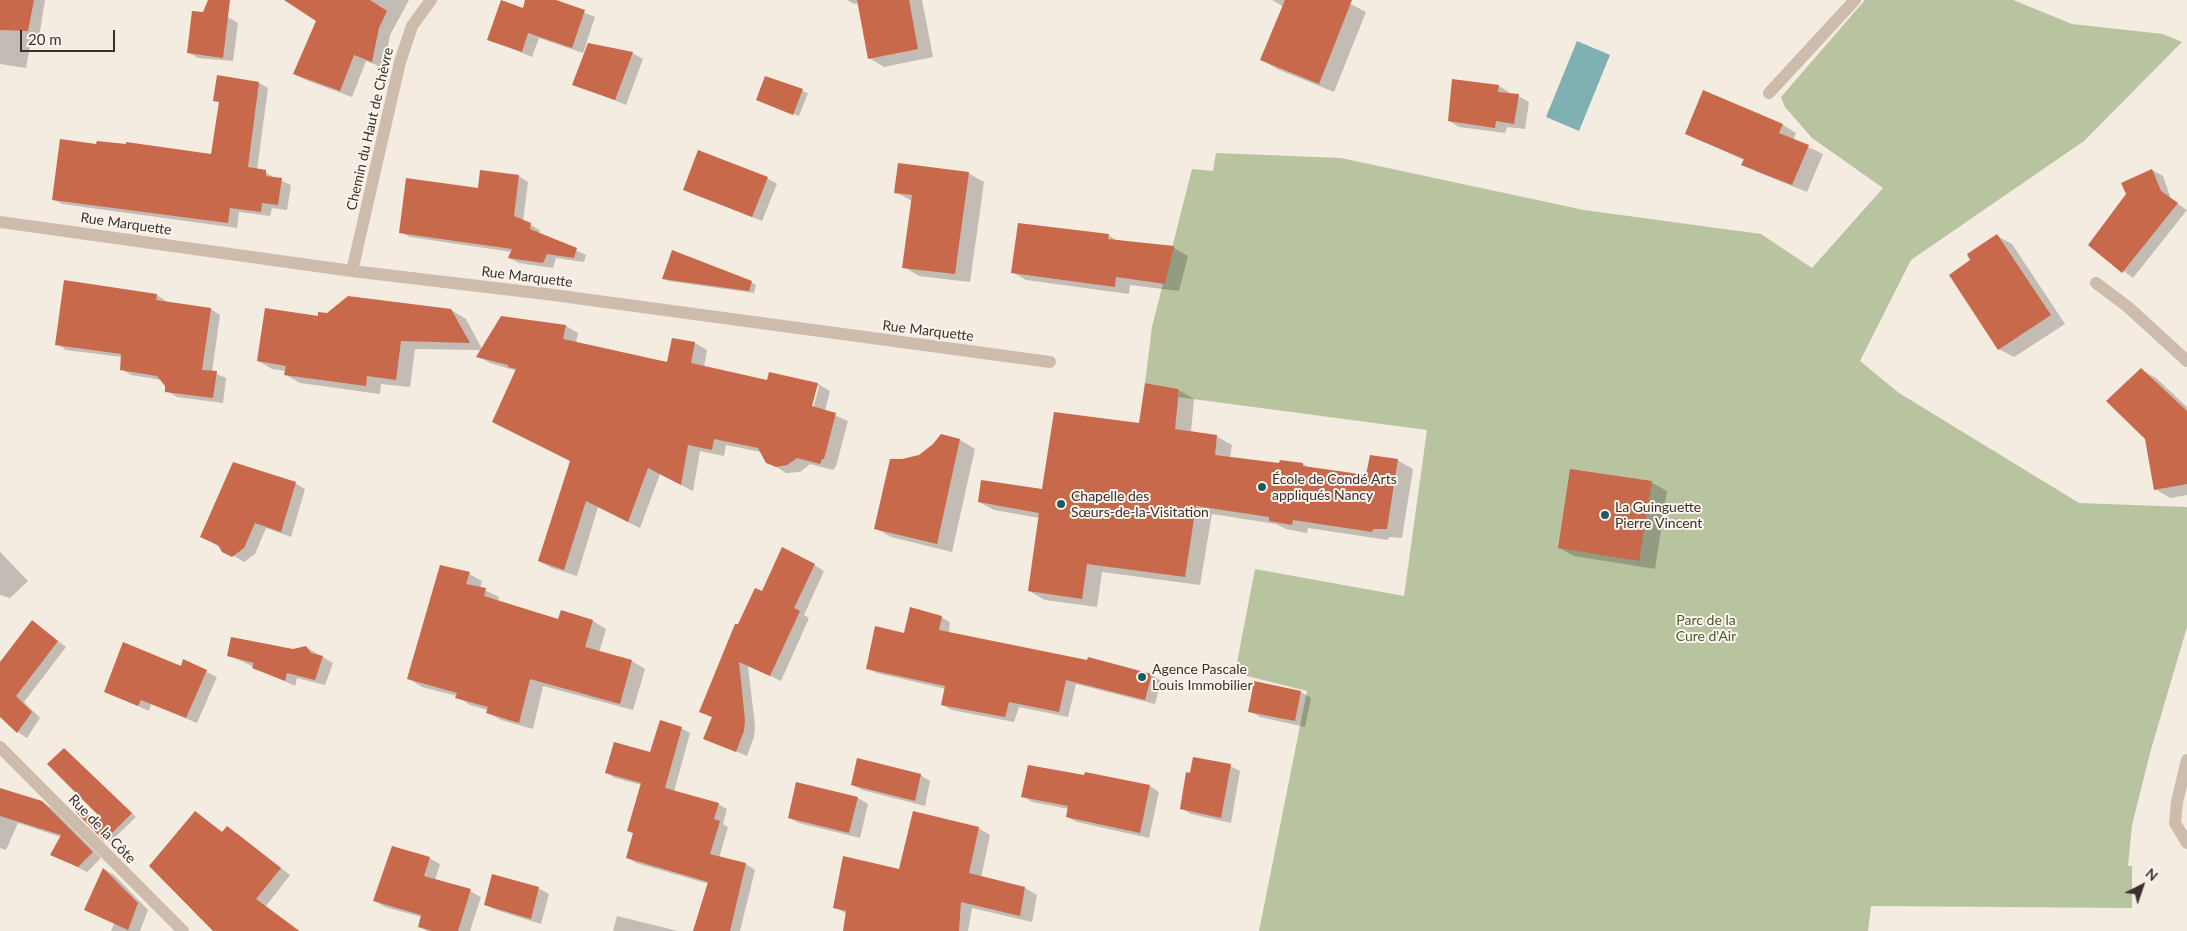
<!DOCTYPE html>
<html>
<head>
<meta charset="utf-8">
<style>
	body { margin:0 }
	#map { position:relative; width:2187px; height:931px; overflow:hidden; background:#f4ebe1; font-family:Lato,sans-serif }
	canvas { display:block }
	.north { position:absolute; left:2117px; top:861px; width:50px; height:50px; -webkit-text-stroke:4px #fbf5ee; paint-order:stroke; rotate:41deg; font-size:14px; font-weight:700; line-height:20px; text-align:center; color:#3b302b }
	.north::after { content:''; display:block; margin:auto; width:18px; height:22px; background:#3b302b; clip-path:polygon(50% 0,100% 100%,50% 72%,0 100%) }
	.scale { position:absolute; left:20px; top:30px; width:95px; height:22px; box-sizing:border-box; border:2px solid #3b302b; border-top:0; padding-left:6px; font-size:15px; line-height:18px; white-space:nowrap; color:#3b302b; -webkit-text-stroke:4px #fbf5ee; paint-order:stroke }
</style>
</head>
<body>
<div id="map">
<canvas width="2187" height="931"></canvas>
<div class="north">N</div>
<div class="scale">20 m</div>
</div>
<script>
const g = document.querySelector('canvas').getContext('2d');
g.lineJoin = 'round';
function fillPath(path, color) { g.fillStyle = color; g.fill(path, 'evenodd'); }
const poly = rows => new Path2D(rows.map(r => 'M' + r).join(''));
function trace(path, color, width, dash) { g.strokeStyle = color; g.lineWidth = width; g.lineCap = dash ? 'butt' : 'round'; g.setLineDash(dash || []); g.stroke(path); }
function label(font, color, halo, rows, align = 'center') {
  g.font = font + ' Lato,sans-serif'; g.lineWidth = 4; g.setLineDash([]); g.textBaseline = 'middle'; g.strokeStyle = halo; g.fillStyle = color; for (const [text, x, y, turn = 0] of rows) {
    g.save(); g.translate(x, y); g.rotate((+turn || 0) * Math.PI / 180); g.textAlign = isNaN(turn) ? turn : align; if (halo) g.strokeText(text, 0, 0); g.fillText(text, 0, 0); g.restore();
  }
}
fillPath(poly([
	[1865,0,2013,0,2072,24,2163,34,2182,42,2084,141,1911,260,1860,361,1899,393,2079,503,2187,507,2187,627,2150,753,2132,825,2128,866,2132,866,2132,908,1871,906,1868,931,1259,931,1307,691,1235,673,1255,569,1404,596,1427,430,1178,397,1180,389,1145,383,1152,327,1192,169,1213,171,1216,153,1341,158,1584,210,1761,234,1812,268,1883,188,1812,138,1785,107,1781,97]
]), '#b8c4a0');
fillPath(poly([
	[1577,41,1610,55,1579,131,1546,117]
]), '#7fb0b2');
fillPath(poly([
	[0,0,45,0,39,37,32,36,26,68,0,64],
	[286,0,409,0,390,35,384,68,366,61,352,97,306,80,294,74,318,20],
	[527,0,553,0,595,17,583,53,539,38,532,57,489,39,523,10],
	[847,0,922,0,933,57,884,67,869,58,859,3,854,4],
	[1272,0,1343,0,1366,12,1334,92,1277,69,1262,60,1284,7],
	[228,17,238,23,233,61,198,58,188,52],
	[632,53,643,59,626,105,574,84],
	[766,78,808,93,799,116,758,100],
	[1453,81,1499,86,1509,92,1509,94,1518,96,1529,102,1525,129,1507,127,1505,133,1459,127,1449,121],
	[259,83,268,88,257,170,265,172,275,178,291,185,287,210,272,208,270,216,239,212,237,228,62,204,53,199,97,146,212,156],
	[1783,125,1796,133,1793,140,1823,154,1807,192,1757,172,1743,164,1744,160,1686,134],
	[2152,170,2163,176,2171,199,2187,210,2133,278,2089,245],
	[968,173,984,182,970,282,919,276,904,267,912,201,895,192],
	[519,176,528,182,523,221,540,230,539,234,586,255,584,262,556,258,553,268,519,263,509,258,512,252,410,237,400,232,479,190],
	[767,178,777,184,762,221,685,190],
	[1108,235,1118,241,1174,248,1188,256,1179,291,1130,285,1129,294,1026,280,1012,272],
	[1997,236,2012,244,2065,324,2014,357,1999,349,1972,261],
	[663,278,751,282,756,285,754,293,668,281],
	[157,295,166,301,166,303,211,309,220,315,212,372,226,378,223,403,177,397,167,391,167,385,162,380,131,375,121,369,122,357,66,350,57,344],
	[451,310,466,319,482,349,502,317,566,326,578,333,576,343,668,363,673,339,695,343,707,350,704,367,768,381,770,373,818,384,830,391,825,411,848,421,836,466,833,470,810,464,800,472,786,473,764,459,761,452,726,445,724,456,700,451,693,491,660,474,640,528,598,507,577,576,552,568,539,561,571,461,517,371,490,363,478,356,482,350,415,349,410,387,381,384,380,394,300,383,286,375,286,371,272,369,258,361,319,317],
	[816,386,819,386,812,413,810,412],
	[2141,370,2156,378,2187,407,2187,495,2170,498,2155,489,2146,438],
	[1146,385,1179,390,1194,399,1191,432,1216,436,1232,445,1230,458,1280,464,1303,464,1310,469,1367,477,1397,460,1413,469,1402,538,1389,537,1388,540,1308,528,1307,533,1286,529,1276,524,1212,514,1200,585,1102,572,1097,607,1045,600,1029,591,1040,518,994,510,979,502,1043,490,1140,424],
	[941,436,960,440,975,449,952,552,891,537,875,528,903,460,920,456,934,445],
	[1651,482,1667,491,1655,569,1574,556,1559,548],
	[295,483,305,489,291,537,266,528,255,554,244,562,201,536],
	[0,552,28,581,10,598,0,595],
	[814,565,824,571,804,615,809,618,781,681,748,666,755,726,754,737,747,756,705,738,713,718,701,711,739,626,762,593],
	[469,574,482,581,480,588,499,597,498,602,559,620,593,621,606,629,599,652,632,661,645,669,633,710,543,686,533,729,501,720,487,712,488,710,470,705,457,696,422,687,409,679],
	[941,617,950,622,949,634,1152,675,1161,681,1155,704,1076,684,1068,717,1019,707,1014,722,952,710,942,705,946,689,877,673,868,668,905,634],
	[32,622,66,647,24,702,40,718,27,738,18,732,0,714,0,664],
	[306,647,333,663,325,685,297,678,295,686,228,655,293,651],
	[184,661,217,677,197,723,151,704,149,711,105,691,181,668],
	[1301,692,1311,698,1305,727,1260,717,1250,711],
	[681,728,690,733,674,792,718,804,727,809,723,824,728,827,719,858,746,864,755,870,740,931,694,931,709,884,636,863,627,857,634,834,642,785,615,778,606,772,651,753],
	[64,749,136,817,110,842,105,840,106,822],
	[1230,766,1240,771,1231,823,1191,814,1181,808,1191,774],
	[920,775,930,781,925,806,862,790,852,785],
	[797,784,858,798,868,804,860,838,799,823,789,818],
	[1150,786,1159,792,1149,838,1077,822,1067,817,1069,809,1032,802,1023,796],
	[0,789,42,802,52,808,101,858,87,872,52,854,61,837,18,823,6,850,0,848],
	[196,812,223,833,227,828,238,834,290,875,266,906,300,931,219,931],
	[978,828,990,835,981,878,1025,888,1037,895,1032,922,972,908,968,931,844,931,847,914,835,907],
	[429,858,440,864,435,880,470,891,481,897,470,931,427,931,419,926,422,917,385,907,375,901],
	[104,869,114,875,148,910,140,931,111,931,114,924],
	[538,888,549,894,541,924,496,910,485,904],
	[617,916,678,931,613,931]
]), '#0003');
fillPath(poly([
	[0,0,34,0,28,31,0,30],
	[208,0,230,0,223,58,187,53,192,11,203,12],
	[284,0,370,0,387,11,379,28,372,62,354,55,340,91,293,74,316,21],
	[501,0,523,8,525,0,556,0,585,10,572,48,528,33,522,52,487,40],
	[857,0,909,0,918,49,868,59],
	[1285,0,1352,0,1319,84,1260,60],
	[588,43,633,52,615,100,572,85],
	[217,75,259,82,248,167,266,170,266,176,282,178,278,205,262,203,261,212,230,208,228,223,52,200,60,139,96,144,97,141,126,144,126,142,211,154,219,102,213,101],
	[765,76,803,89,793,115,756,100],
	[1452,79,1499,85,1498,92,1519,94,1514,124,1496,121,1495,128,1448,121],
	[1703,90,1783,124,1779,133,1809,145,1792,185,1741,165,1744,159,1685,134],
	[698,150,768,177,752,217,683,190],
	[898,163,969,172,955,274,902,268,912,195,894,193],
	[2152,169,2161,191,2178,203,2122,273,2088,245,2126,194,2121,183],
	[480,170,519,175,514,216,531,223,530,229,577,248,574,258,547,254,543,263,508,258,512,249,399,233,406,178,478,188],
	[1018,223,1109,234,1108,239,1174,246,1165,284,1116,277,1115,287,1011,273],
	[1997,234,2051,315,1998,350,1949,275,1970,260,1967,254],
	[672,250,752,281,749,291,662,279],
	[64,280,157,294,156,300,211,308,202,370,217,371,213,398,165,392,165,386,157,376,120,370,121,354,55,345],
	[348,296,451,309,470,343,401,341,396,380,367,376,366,386,284,375,286,366,257,361,265,308,318,316,318,312,327,313],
	[501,316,566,325,563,339,667,362,672,338,695,342,691,363,767,380,769,372,818,383,812,406,836,413,824,459,822,459,820,464,797,458,787,465,776,467,766,463,758,448,714,439,712,450,688,445,681,485,648,468,628,522,586,501,564,570,538,561,570,461,492,422,516,369,508,367,508,365,476,357],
	[2141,368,2187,411,2187,484,2154,490,2145,439,2106,401],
	[1145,383,1179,389,1175,429,1217,435,1215,455,1279,463,1280,460,1303,463,1303,466,1366,475,1370,455,1398,459,1387,529,1373,529,1372,532,1293,520,1292,525,1269,521,1269,517,1196,506,1185,577,1087,564,1082,599,1028,591,1039,513,978,502,981,480,1042,489,1054,412,1139,423],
	[941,434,960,439,937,544,874,529,890,459,902,459,919,455,933,444],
	[233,462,296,482,281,532,255,523,244,548,232,557,222,552,218,545,200,537],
	[1570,469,1652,481,1639,561,1558,548],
	[782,547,815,564,794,608,800,611,770,676,739,662,745,720,744,731,736,752,703,739,712,717,699,712,735,624,738,624,755,588,762,591],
	[440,565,470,572,466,584,486,588,484,596,558,619,561,610,593,620,585,647,632,660,620,704,530,679,519,723,486,713,488,707,455,698,457,693,407,679],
	[910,607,942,616,939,630,1087,660,1088,657,1152,674,1145,700,1066,680,1059,712,1009,702,1005,717,941,705,945,686,866,669,875,626,904,633],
	[32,620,58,641,16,696,32,712,17,733,0,717,0,662],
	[231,637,293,649,306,646,311,653,323,656,315,680,287,673,285,681,252,668,254,663,227,656],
	[123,642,181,666,183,659,207,670,186,718,141,700,138,706,104,692],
	[1254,681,1301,691,1295,721,1248,712],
	[660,720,682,727,665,788,719,803,714,819,720,821,710,854,746,863,730,931,693,931,708,882,626,858,633,833,627,831,641,783,605,773,614,742,650,752],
	[64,748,132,813,104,841,75,811,102,819,47,764],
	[1193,757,1231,764,1221,818,1180,809,1186,772,1190,773],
	[857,758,921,774,915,801,851,785],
	[1028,765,1084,775,1085,772,1150,785,1140,833,1066,817,1068,806,1021,797],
	[796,782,858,797,849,833,788,818],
	[0,788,42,801,93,852,78,867,50,855,61,835,0,816],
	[195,811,222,832,227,826,281,868,256,899,299,931,213,931,149,866],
	[913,811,979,827,969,873,1025,887,1020,916,961,902,959,931,843,931,846,911,833,908,843,856,899,869],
	[392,846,430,857,424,876,471,889,458,931,432,931,418,927,421,915,373,901],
	[103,868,138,903,128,930,84,910],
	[492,874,539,887,531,919,484,905]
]), '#c8694b');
trace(poly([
	[1769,93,1855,0],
	[0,222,352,271,546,294,1050,362],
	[352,271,400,62,412,26,431,0],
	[2096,283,2128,307,2187,361],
	[0,747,183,931],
	[2187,760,2177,802,2175,823,2187,843]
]), '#cdbbac', 12);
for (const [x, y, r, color] of [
	[1262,487,5,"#1f5a5e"],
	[1061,504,5,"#1f5a5e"],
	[1605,515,5,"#1f5a5e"],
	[1142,677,5,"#1f5a5e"]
]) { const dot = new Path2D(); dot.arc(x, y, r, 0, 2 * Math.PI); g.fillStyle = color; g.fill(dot); trace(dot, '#fbf5ee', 2); }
label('14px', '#3b302b', '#fbf5ee', [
	["Chemin du Haut de Chèvre",370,129,-77],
	["Rue Marquette",126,224,8],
	["Rue Marquette",527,277,7],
	["Rue Marquette",928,331,7],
	["Rue de la Côte",102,829,46]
]);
label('14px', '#3b302b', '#fbf5ee', [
	["École de Condé Arts",1272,479],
	["appliqués Nancy",1272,495],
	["Chapelle des",1071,496],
	["Sœurs-de-la-Visitation",1071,512],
	["La Guinguette",1615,507],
	["Pierre Vincent",1615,523],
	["Agence Pascale",1152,669],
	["Louis Immobilier",1152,685]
], 'left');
label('14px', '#4a5a2e', '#fbf5ee', [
	["Parc de la",1706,620],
	["Cure d'Air",1706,636]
]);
</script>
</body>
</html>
